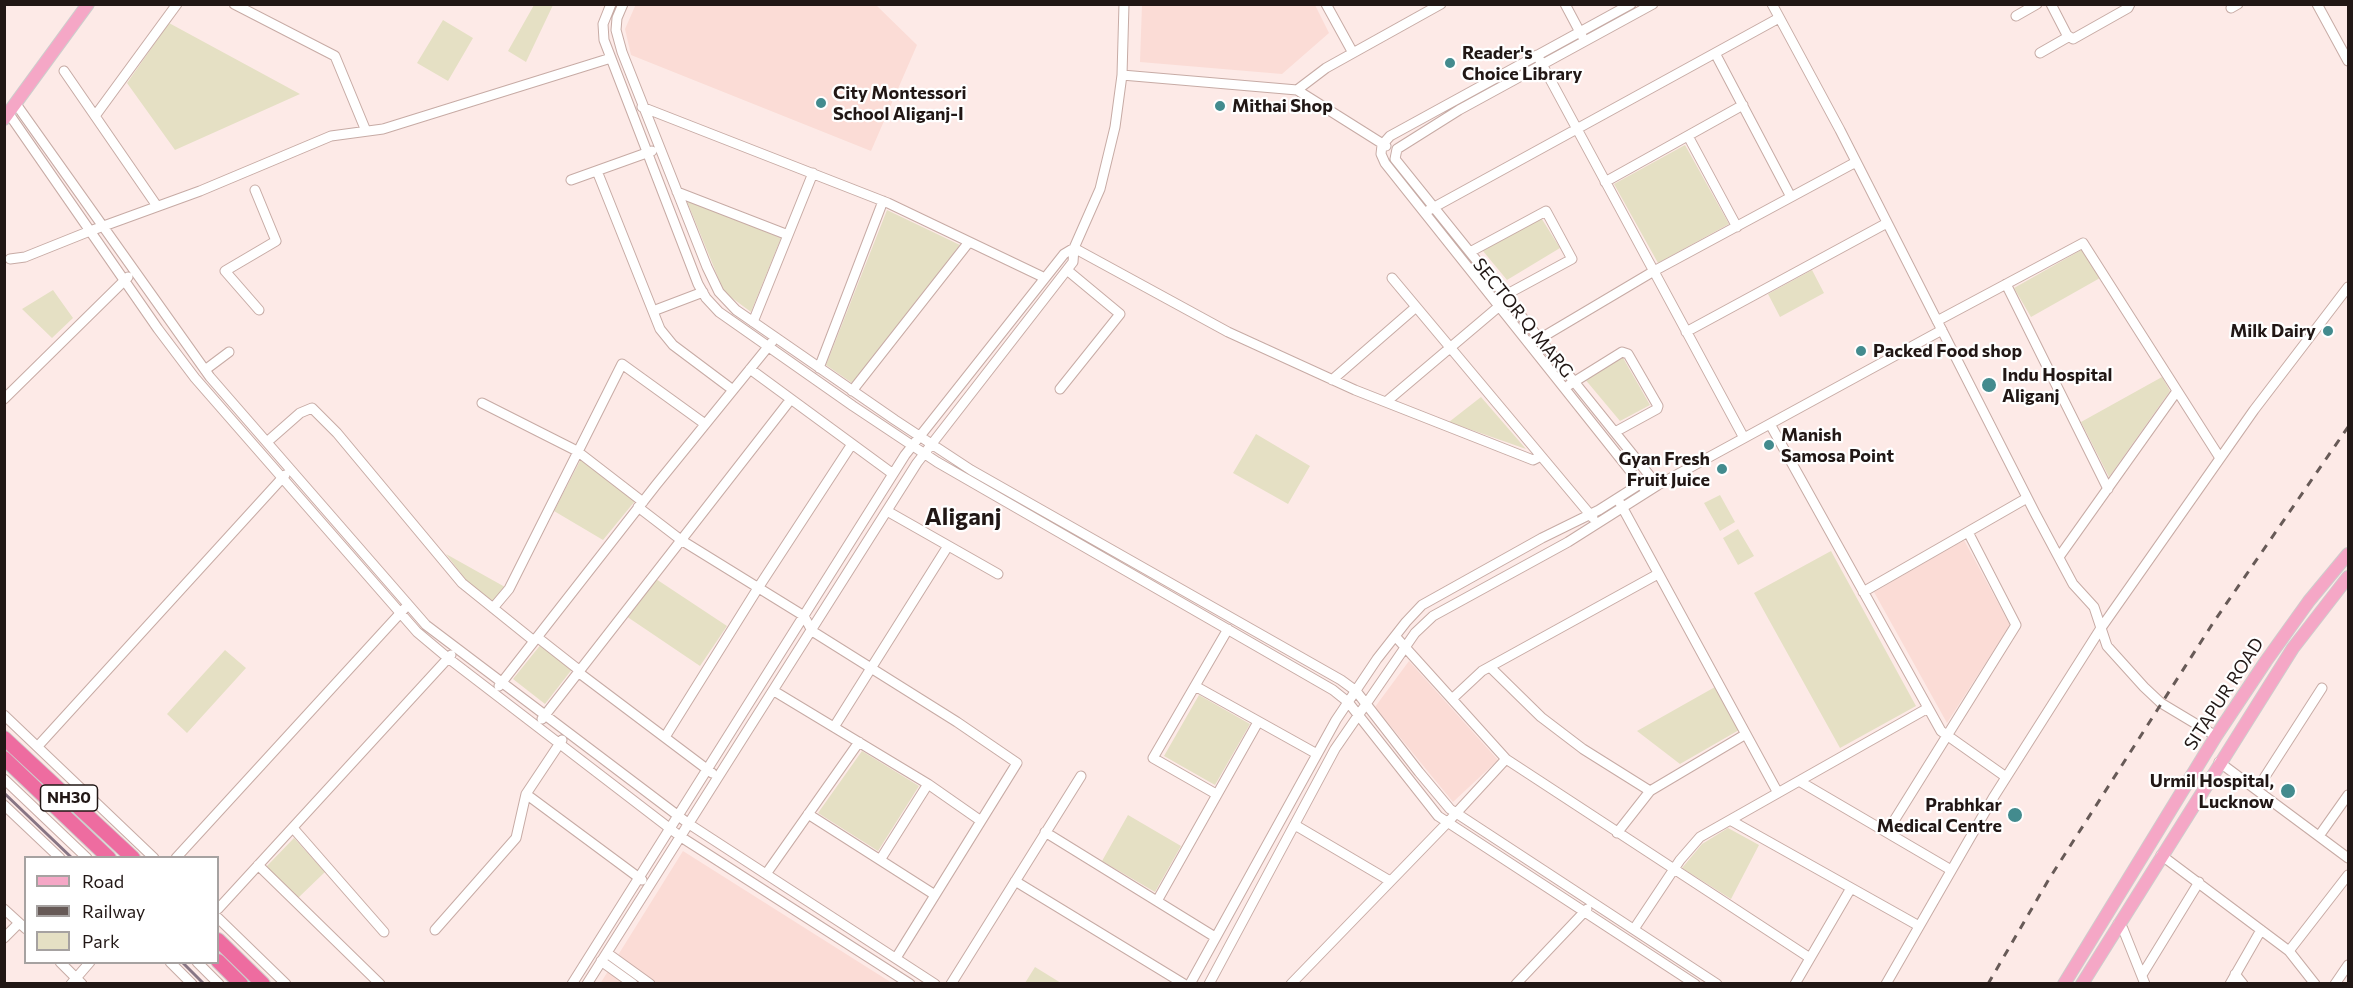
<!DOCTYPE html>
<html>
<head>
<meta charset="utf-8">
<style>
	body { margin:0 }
	#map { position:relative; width:2353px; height:988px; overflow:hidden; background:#fdeae7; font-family:Commissioner,sans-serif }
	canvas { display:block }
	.frame { position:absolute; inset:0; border:6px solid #211715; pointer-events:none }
	.legend { position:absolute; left:24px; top:856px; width:195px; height:108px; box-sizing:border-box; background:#fff; border:2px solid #a6a2a1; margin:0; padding:8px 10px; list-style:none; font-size:18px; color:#211715 }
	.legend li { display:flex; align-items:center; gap:12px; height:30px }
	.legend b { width:30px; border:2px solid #a6a2a1 }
</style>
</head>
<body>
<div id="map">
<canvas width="2353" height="988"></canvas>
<div class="frame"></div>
<ul class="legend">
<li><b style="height:8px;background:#f5a7c6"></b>Road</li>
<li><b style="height:8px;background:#675a57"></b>Railway</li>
<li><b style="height:16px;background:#e5e0c4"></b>Park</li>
</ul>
</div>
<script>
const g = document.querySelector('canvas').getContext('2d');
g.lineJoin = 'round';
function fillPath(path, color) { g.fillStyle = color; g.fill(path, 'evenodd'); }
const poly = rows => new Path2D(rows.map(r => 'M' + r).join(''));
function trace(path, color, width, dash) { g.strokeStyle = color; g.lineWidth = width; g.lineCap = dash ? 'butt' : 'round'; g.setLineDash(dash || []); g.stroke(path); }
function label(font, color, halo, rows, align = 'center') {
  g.font = font + ' Commissioner,sans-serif'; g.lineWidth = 4.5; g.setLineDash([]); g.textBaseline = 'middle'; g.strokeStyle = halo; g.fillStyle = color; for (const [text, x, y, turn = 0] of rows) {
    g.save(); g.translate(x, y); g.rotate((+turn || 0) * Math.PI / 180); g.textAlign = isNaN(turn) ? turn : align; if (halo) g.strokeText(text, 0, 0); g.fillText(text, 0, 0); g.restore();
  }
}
fillPath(poly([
	[636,4,876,5,917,45,871,151,631,55,625,29],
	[1142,5,1315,5,1329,33,1282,74,1140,62],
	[1964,540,2010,625,1947,723,1874,592],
	[1409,661,1498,760,1453,802,1375,707],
	[683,851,892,983,600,984]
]), '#fbdcd6');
fillPath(poly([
	[534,5,553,5,526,62,508,51],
	[443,20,473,38,448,81,417,63],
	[169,23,300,94,175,150,127,83],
	[1685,145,1729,224,1658,263,1614,184],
	[686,199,781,238,751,312,724,292],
	[887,210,960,245,852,383,826,365],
	[1540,216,1560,248,1507,280,1483,251],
	[2083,249,2100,278,2031,317,2014,288],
	[1812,270,1824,293,1780,317,1768,294],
	[53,290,73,318,52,338,22,309],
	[1622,356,1650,405,1620,421,1584,378],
	[2162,377,2170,391,2109,477,2081,422],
	[1481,397,1526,449,1449,422],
	[1256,434,1310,466,1288,504,1233,473],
	[581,459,635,501,603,540,554,511],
	[1720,495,1735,522,1720,531,1704,503],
	[1738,529,1754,556,1738,565,1723,538],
	[1831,551,1916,706,1840,748,1754,593],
	[446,554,505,587,492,602,469,584],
	[656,579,727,626,700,666,626,616],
	[542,643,573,668,545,704,513,679],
	[225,650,246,668,187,733,167,714],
	[1715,687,1739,730,1680,764,1637,731],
	[1199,695,1250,724,1215,785,1164,756],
	[862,751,919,786,878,851,818,813],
	[1128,815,1181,846,1155,892,1102,861],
	[1728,828,1759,845,1731,899,1682,868,1702,844],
	[294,838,325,872,298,898,266,867],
	[1035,967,1061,983,1025,983]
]), '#e5e0c4');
trace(poly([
	[4,793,72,858],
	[182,962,204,984]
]), '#877584', 3);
const minor = poly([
	[234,4,335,56,366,131],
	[611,4,603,24,604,40,698,284,706,298,719,312,853,406,937,462,1333,690,1348,702,1438,816,1695,984],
	[623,4,617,18,616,30,622,52,707,267,719,292,736,310,895,420,971,470,1341,680,1356,691,1419,772,1450,809,1717,984],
	[1326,4,1353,53],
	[1565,4,1582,36],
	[1631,4,1390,136,1382,145,1381,154,1385,163,1647,492],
	[1772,4,1840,130,2035,513,2073,584,2094,607,2107,646,2144,687,2161,703,2216,736],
	[2051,4,2067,35,2073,39,2128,8,2130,4],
	[2317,4,2348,61],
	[2231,8,2238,4],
	[2016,16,2037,4],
	[1715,53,1791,197],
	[2040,53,2068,37],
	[1537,55,1744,438],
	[64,71,157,206],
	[1122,75,1297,90,1386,146],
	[1297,90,1326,68,1441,4],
	[16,104,210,377,426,625,689,824,935,984],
	[642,107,888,203,1045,278],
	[9,114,158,329,195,378,417,632,448,658,681,837,910,984],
	[95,116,177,4],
	[1688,136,1737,227],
	[1397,149,1395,159,1654,481],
	[1397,149,1459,110,1653,4],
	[597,171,660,329,673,345,733,390],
	[571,180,652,151],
	[1605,182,1743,105],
	[255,190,276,241,225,271,259,310],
	[677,192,788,235],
	[1429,210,1779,18],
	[1074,248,1228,332,1355,390,1533,460,1541,456],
	[1470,252,1546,211,1572,259,1500,298],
	[10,259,25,257,90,231,200,191,331,136,383,129,611,58],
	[1392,278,1593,518],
	[2006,284,2108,489],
	[653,311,703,292],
	[1937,321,2083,243,2220,458],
	[753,322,813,173],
	[1686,332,1887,223],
	[1536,341,1654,271,1856,162],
	[819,368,883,201],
	[750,369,893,474],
	[205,370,229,352],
	[1332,380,1416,307],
	[1569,385,1622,352,1628,354,1658,406,1657,409,1615,432],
	[1060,389,1120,314,1067,270],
	[852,391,969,242],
	[4,399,128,277],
	[1386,402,1503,303],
	[482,403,577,451,643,502],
	[1770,424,1941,731,2006,777],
	[267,442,300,413,312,408,337,433,462,583,534,641],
	[1620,503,1778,793],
	[638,507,681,540,804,616,812,631,957,722,1017,763,896,958],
	[887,511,998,574],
	[2059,557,2177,391],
	[1863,592,2027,498],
	[493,608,509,589,622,364,705,424],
	[1395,636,1506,759,1810,958],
	[537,637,579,670],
	[1490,667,1541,717,1583,749,1650,791],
	[578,672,712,773],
	[499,686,656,485,772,342],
	[1195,686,1317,754],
	[774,691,928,784,981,821],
	[1452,699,1482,671,1658,574],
	[4,715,154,858],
	[542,719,791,399],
	[834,727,948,546],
	[665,737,758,588,852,444],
	[38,746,285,475],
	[2219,762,2348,858],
	[4,779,87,858],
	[1799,781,1951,870],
	[2257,789,2322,688],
	[526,794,642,880],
	[1216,794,1153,758,1228,629],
	[4,805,60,858],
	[808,814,935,895],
	[1730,820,1919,926],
	[1295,825,1390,881],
	[293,828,384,932],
	[1045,832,1215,937],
	[1887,832,2016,625,1968,532],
	[1617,833,1650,791,1746,734],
	[2319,836,2348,795],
	[2161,855,2289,951,2315,984],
	[176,858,405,608],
	[880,860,928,784],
	[258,865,380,984],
	[766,874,859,742],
	[1015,881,1184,984],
	[1157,901,1258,722],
	[4,909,26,929],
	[218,909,451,655],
	[218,918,286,984],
	[2118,924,2123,929,2145,984],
	[1634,929,1680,860,1700,837,1928,708],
	[435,930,516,838,526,794,562,740],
	[4,938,19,923],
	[2289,951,2348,875],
	[607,953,650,984],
	[601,961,633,984],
	[60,962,82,984],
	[170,962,192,984],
	[197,962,219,984],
	[2235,974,2243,984],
	[2142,975,2199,882],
	[71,984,90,962],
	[572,984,905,455,1064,254,1074,248],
	[587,984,917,463,1073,262,1074,248,1100,189,1115,127,1122,75,1124,4],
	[951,984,1081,776],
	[1190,984,1336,720,1377,659,1406,622,1422,605,1542,538,1599,510,1651,477],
	[1209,984,1335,749,1415,633,1433,616,1568,542,1658,485,1942,330],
	[1291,984,1448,822,1506,759],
	[1516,984,1587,909],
	[1795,984,1851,888],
	[1886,984,1993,798,2101,628,2254,410,2348,287],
	[2230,984,2261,930],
	[2335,984,2348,965]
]);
const major = poly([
	[4,119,88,4],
	[2064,984,2216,736,2266,661,2309,601,2348,554],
	[2082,984,2293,648,2348,577]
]);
const highway = poly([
	[4,738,133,858],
	[4,758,109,858],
	[218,940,263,984],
	[218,961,241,984]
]);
trace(minor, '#c7aba5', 11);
trace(major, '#cecccc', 14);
trace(highway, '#cecccc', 16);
trace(minor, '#fff', 9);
trace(major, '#f5a7c6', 12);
trace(highway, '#ee6ca0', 14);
trace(poly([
	[1988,984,2049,879,2213,623,2348,427]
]), '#675a57', 3, [8, 8]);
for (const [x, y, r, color] of [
	[1450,63,6,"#438b8e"],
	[821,103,6,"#438b8e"],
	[1220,106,6,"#438b8e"],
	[2328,331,6,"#438b8e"],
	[1861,351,6,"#438b8e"],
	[1989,385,8,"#438b8e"],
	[1769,445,6,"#438b8e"],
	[1722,469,6,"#438b8e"],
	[2288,791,8,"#438b8e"],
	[2015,815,8,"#438b8e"]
]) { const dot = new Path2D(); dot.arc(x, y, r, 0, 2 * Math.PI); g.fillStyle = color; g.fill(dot); trace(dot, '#fff', 2); }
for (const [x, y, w] of [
	[69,798,57]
]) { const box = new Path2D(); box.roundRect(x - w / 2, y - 13, w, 26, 4.5); g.fillStyle = '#fff'; g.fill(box); trace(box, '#211715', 1.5); }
label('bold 16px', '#211715', null, [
	["NH30",69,798]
]);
label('bold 18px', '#211715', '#fff', [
	["Reader's",1462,53],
	["Choice Library",1462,74],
	["City Montessori",833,93],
	["School Aliganj-I",833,114],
	["Mithai Shop",1232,106],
	["Milk Dairy",2316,331,"right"],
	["Packed Food shop",1873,351],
	["Indu Hospital",2002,375],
	["Aliganj",2002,396],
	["Manish",1781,435],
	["Samosa Point",1781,456],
	["Gyan Fresh",1710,459,"right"],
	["Fruit Juice",1710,480,"right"],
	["Urmil Hospital,",2274,781,"right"],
	["Lucknow",2274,802,"right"],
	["Prabhkar",2002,805,"right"],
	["Medical Centre",2002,826,"right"]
], 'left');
label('18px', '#211715', '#fff', [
	["SECTOR Q MARG",1523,318,51],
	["SITAPUR ROAD",2224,694,-57]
]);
label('bold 24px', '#211715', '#fff', [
	["Aliganj",963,517]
]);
</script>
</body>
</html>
